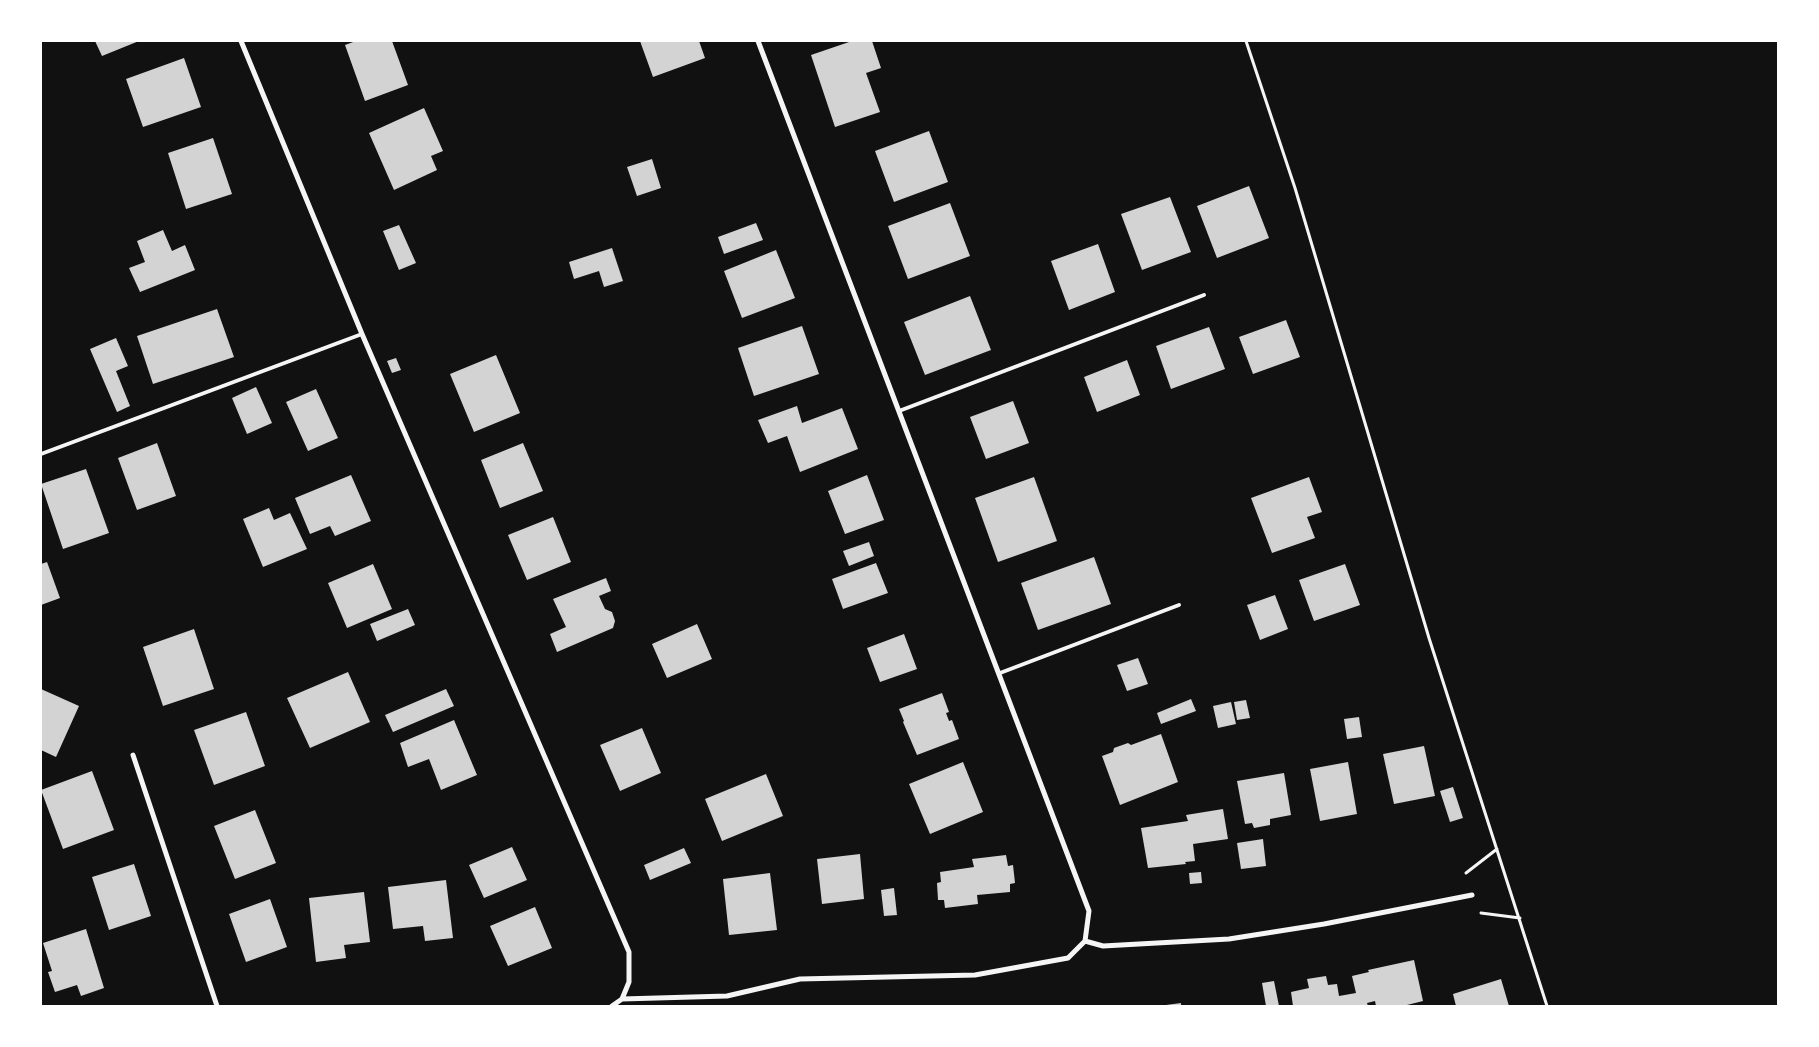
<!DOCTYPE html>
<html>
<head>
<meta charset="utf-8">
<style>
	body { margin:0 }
	#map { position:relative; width:1819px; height:1047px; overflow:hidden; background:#111; font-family:"Public Sans",sans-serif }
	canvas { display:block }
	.frame { position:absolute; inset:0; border:42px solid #fff; pointer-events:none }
</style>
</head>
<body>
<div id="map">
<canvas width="1819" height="1047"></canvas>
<div class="frame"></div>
</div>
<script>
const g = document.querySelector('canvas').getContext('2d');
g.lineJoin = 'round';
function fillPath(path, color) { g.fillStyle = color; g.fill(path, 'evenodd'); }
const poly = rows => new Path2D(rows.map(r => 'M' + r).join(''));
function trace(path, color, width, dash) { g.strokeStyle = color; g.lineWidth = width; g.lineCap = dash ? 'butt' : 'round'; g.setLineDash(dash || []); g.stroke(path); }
fillPath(poly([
	[95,41,139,41,102,56],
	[356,41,392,41,408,85,365,101,345,45],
	[640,41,699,41,705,58,653,77],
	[852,41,872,41,881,68,866,73,880,112,835,127,811,55],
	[184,58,201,107,143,127,126,79],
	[424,108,443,151,431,156,437,170,394,190,369,133],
	[929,131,948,182,894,202,875,151],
	[213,138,232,194,186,209,168,153],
	[652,159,661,188,637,196,627,167],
	[1249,186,1269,238,1217,258,1197,206],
	[1170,197,1191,252,1142,270,1121,214],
	[950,203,970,256,908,279,888,226],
	[756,223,763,240,724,254,718,237],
	[399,225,416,263,399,270,383,231],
	[163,230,172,251,185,245,195,270,140,292,129,268,145,262,137,241],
	[1098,244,1115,292,1069,310,1051,261],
	[612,248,623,281,604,287,599,271,574,279,569,262],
	[776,250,795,298,742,318,724,271],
	[970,296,991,350,925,375,904,322],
	[217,309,234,357,153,384,137,336],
	[1286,320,1300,357,1253,374,1239,337],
	[802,326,819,374,754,396,738,348],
	[1209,327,1225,369,1171,389,1156,346],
	[116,338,128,366,116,371,130,406,117,412,90,349],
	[496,355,520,413,474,432,450,374],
	[396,358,401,370,392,373,387,361],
	[1127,360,1140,395,1097,412,1084,377],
	[256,387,272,423,247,434,232,398],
	[316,389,338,438,308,451,286,402],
	[1013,401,1029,443,986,459,970,417],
	[797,406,802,423,842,408,858,449,800,472,787,436,768,443,758,420],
	[157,443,176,496,137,510,118,458],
	[523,443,543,491,500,508,481,460],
	[86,469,109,533,63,549,41,484],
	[351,475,371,521,335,536,330,526,310,534,295,498],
	[867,475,884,520,845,534,828,491],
	[1034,477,1057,541,998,562,975,498],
	[1309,477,1322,512,1307,517,1315,538,1272,553,1251,498],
	[269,508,274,520,290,513,307,549,263,567,243,519],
	[553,517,571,562,527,580,508,535],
	[869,542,874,556,849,566,843,551],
	[1094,557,1111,604,1038,630,1021,583],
	[47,562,60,598,41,605,41,564],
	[876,563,888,593,843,609,832,579],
	[373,564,392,609,347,628,328,583],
	[1345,564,1360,605,1314,621,1299,580],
	[606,578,611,591,599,596,605,609,612,612,615,621,613,628,557,652,550,634,566,627,553,599],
	[1275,595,1288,629,1260,640,1247,605],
	[408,609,415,625,377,641,370,624],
	[697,624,712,659,667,678,652,644],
	[194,629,214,689,163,706,143,647],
	[904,634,917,669,880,682,867,648],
	[1138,658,1148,684,1127,691,1117,665],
	[348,672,370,722,310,748,287,698],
	[41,689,79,706,56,757,41,750],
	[446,689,454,706,393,732,385,715],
	[942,693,949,712,946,713,949,721,952,720,959,739,917,755,903,722,904,721,899,709],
	[1191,699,1196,711,1161,724,1157,713],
	[1246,700,1250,718,1237,720,1234,702],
	[1231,702,1236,724,1218,728,1213,706],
	[246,712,265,766,214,785,194,730],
	[1359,717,1362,737,1347,739,1344,719],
	[454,720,477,775,441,790,429,759,408,767,400,743],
	[642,728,661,773,620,791,600,745],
	[1161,734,1178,782,1120,805,1102,756,1113,752,1114,748,1128,743,1131,745],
	[1424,746,1435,796,1394,804,1383,754],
	[963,762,983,812,930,834,909,784],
	[1348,762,1357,814,1320,821,1310,769],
	[92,771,114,830,63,849,41,790],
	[1284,773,1291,815,1270,819,1270,825,1254,828,1252,823,1245,824,1237,781],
	[766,774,783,816,722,841,705,799],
	[1453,787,1463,818,1450,822,1440,791],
	[1223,809,1228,839,1193,844,1195,861,1185,862,1186,864,1148,868,1141,828,1188,821,1186,815],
	[255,810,276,863,235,879,214,826],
	[1263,839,1266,866,1241,869,1237,843],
	[512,847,527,880,484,898,469,865],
	[684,848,691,863,650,880,644,865],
	[860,854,864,899,822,904,817,859],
	[1006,855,1008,866,1013,865,1015,883,1010,884,1010,892,977,895,978,904,945,908,944,900,938,900,937,883,941,882,940,872,974,867,972,859],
	[134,864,151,916,109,930,92,877],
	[1201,872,1202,883,1190,884,1189,873],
	[770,873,777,930,729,935,723,879],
	[446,880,453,938,425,941,423,926,393,929,388,887],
	[894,888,897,915,884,916,881,890],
	[364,892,370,942,344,945,346,958,316,962,309,898],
	[270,899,287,947,246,962,229,914],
	[535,907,552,948,508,966,490,926],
	[86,929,104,988,81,996,77,985,55,992,48,972,52,971,43,943],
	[1414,960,1423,1001,1403,1006,1376,1006,1375,1001,1367,1003,1368,1006,1293,1006,1291,992,1309,988,1307,979,1326,976,1328,985,1337,984,1339,996,1356,993,1352,976,1369,972,1368,970],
	[1501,979,1509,1006,1456,1006,1453,994],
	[1274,981,1279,1006,1266,1006,1262,983],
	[1181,1003,1181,1006,1166,1006,1166,1005]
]), '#d3d3d3');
trace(poly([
	[1246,41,1295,188,1429,638,1547,1006],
	[1466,873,1497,849],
	[1481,913,1520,918]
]), '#f5f5f5', 3);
trace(poly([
	[899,411,1204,295],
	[41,454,362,334],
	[1000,673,1179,605]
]), '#f5f5f5', 4);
trace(poly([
	[241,41,362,334,629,952,629,982,622,999],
	[758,41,1089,911,1085,941],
	[133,755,217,1006],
	[612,1006,622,999,727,996,800,979,975,975,1068,958,1085,941,1103,946,1229,939,1324,924,1472,895]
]), '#f5f5f5', 5);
</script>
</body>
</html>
